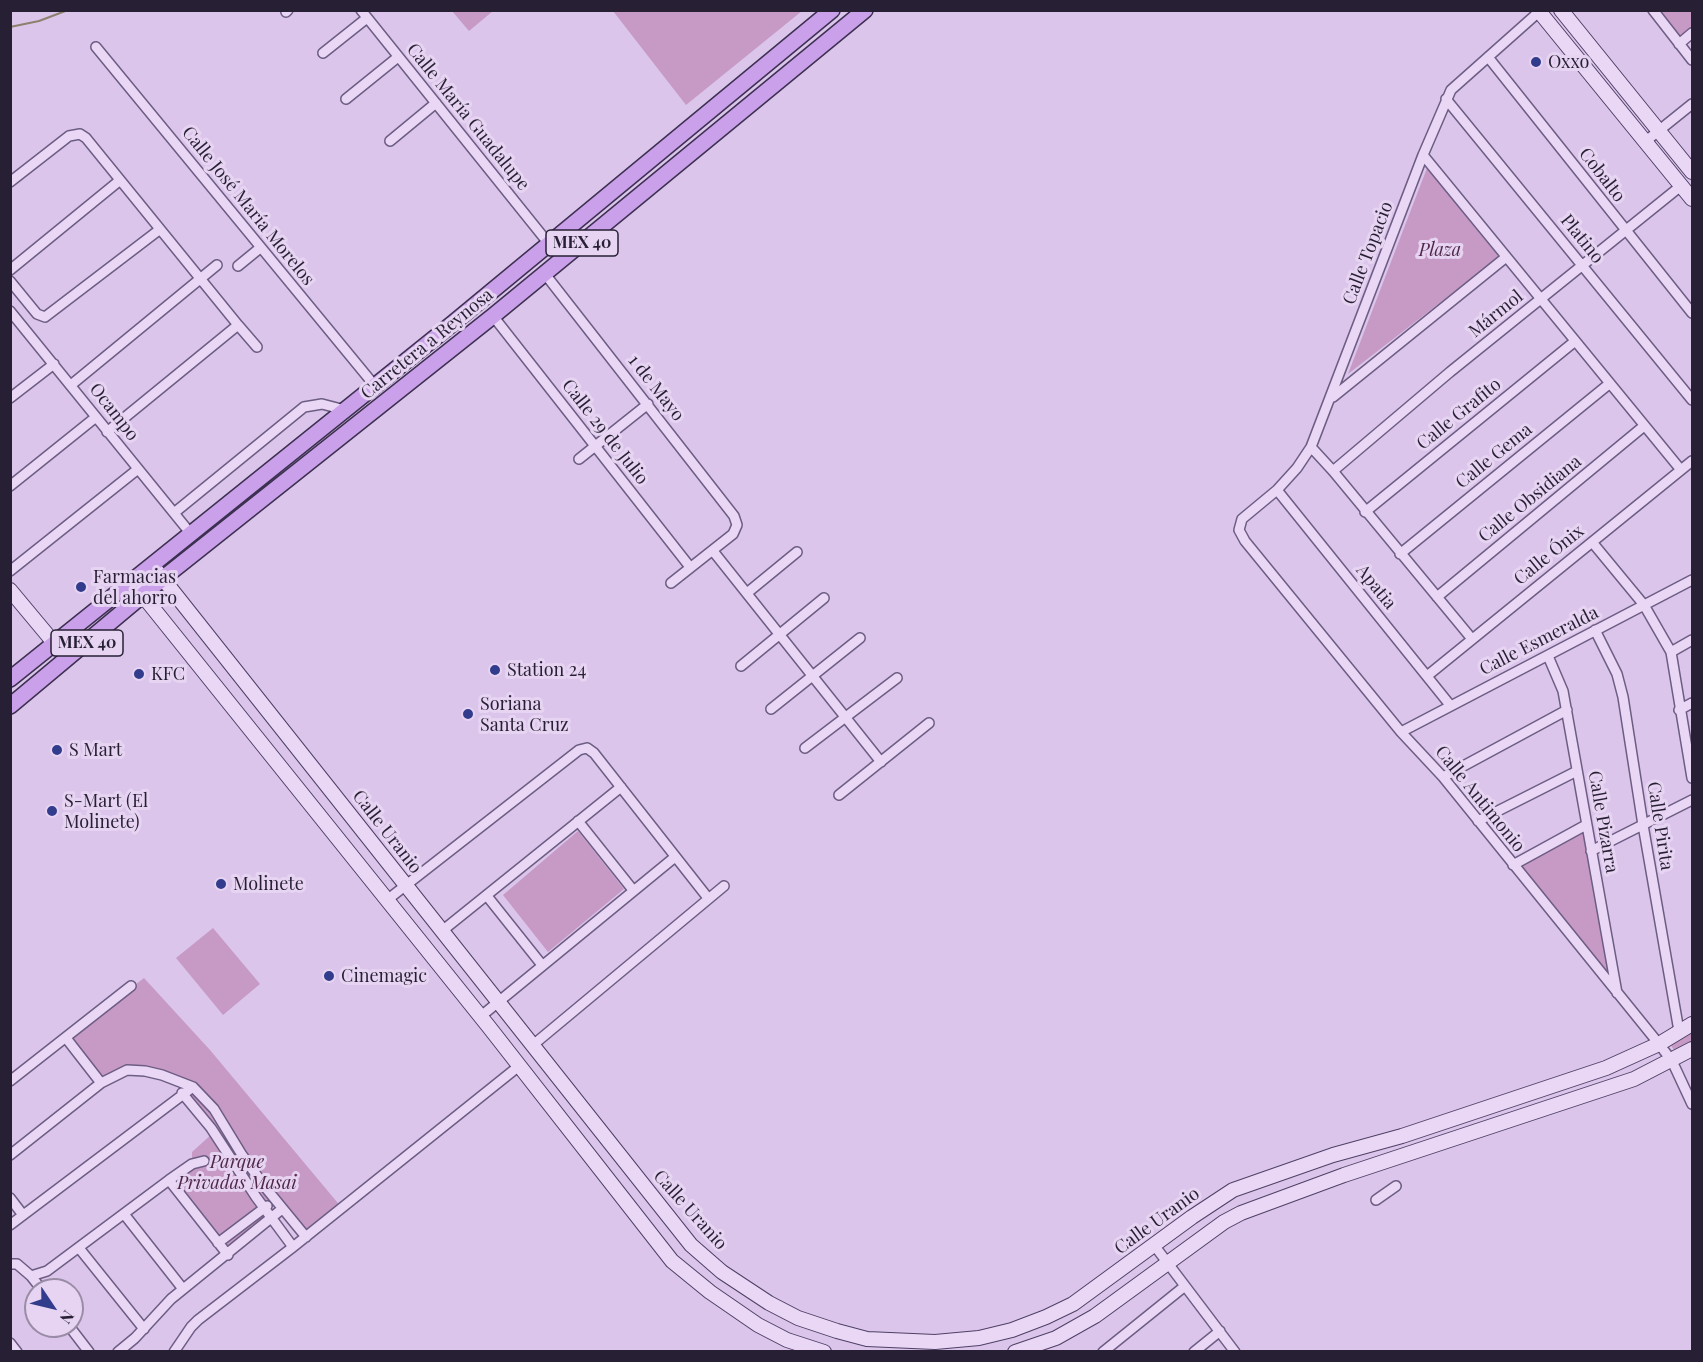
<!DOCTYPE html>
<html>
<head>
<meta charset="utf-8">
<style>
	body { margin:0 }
	#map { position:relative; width:1703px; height:1362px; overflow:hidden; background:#dbc5ea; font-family:"Playfair Display",serif }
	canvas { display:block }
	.frame { position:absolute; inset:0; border:12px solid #271f34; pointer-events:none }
	.north { position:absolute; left:24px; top:1278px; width:60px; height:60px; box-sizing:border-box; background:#e6d4f2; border:2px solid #9a8ca6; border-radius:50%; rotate:125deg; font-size:16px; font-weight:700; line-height:24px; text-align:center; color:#271f34 }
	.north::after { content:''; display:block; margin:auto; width:21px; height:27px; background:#323c8c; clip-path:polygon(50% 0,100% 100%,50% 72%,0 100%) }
</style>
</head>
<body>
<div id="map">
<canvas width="1703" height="1362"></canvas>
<div class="frame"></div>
<div class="north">N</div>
</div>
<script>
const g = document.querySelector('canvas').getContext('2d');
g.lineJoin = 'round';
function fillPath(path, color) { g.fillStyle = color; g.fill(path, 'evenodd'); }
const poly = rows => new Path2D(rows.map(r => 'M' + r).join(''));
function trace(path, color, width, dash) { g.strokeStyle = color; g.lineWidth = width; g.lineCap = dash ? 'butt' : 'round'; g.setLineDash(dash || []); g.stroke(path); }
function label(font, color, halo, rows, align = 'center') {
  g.font = font + ' "Playfair Display",serif'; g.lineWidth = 6; g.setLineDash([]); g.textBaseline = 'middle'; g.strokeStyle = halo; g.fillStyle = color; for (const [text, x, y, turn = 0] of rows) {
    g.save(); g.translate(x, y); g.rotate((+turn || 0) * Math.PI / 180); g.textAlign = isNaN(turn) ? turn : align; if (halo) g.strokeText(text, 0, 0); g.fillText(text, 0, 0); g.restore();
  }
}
fillPath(poly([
	[452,11,493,11,469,31],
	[613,11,802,11,686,105],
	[1653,11,1692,11,1692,33,1679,44],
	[1427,168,1499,257,1348,374],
	[1586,825,1618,995,1513,865],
	[578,831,624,889,548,952,503,895],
	[213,928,260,984,223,1015,176,958],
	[144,978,210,1050,342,1208,306,1237,274,1200,264,1208,272,1218,228,1255,169,1180,192,1164,192,1152,213,1133,183,1096,179,1082,127,1070,101,1083,66,1038],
	[1692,1032,1692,1044,1676,1053,1670,1044]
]), '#c79ac6');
trace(poly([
	[10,27,39,21,68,10]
]), '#8b816e', 2);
const street = poly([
	[361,10,549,244],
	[1541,10,1451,90,1423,155,1311,447,1297,468,1277,490,1242,519,1239,530,1245,541,1401,732,1443,777,1659,1044,1672,1061,1692,1104],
	[1653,10,1692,60],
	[286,12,288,10],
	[1679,44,1692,33],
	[96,47,375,386],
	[323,53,367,18],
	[1488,57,1692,313],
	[346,99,398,57],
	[1446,99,1692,400],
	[390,141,436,103],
	[1646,141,1692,104],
	[1423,155,1681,470],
	[10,182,69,136,80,134,86,138,238,325,257,347],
	[238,266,260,248],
	[10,270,119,181],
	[545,274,734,516,737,525,733,534,671,583],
	[10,281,37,314,45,317,159,230],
	[10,311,191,534],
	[493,316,690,567],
	[71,385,217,265],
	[1333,397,1505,258],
	[10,398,54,364],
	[107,432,238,325],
	[1311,447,1333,471,1472,639],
	[579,459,648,404],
	[1333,471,1450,372,1682,185],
	[10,486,96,417],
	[1277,490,1450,705],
	[1365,512,1574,342],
	[174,513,304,407,322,404,345,410],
	[1592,542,1644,605,1671,652,1692,778],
	[713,551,881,762],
	[1400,554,1609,384],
	[10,571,138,469],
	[747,593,797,552],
	[1437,597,1644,426],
	[1595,630,1617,674,1623,697,1643,825,1679,1031],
	[1671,652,1692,640],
	[1548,656,1563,691,1617,993],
	[741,666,824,598],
	[1427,676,1692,461],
	[771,709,860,638],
	[1679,710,1692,703],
	[1401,732,1692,580],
	[805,748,897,678],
	[1443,777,1567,710],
	[839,795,929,723],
	[578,821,633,890],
	[1478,821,1577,771],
	[1591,851,1692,800],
	[1513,865,1586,825],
	[487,896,542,965],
	[387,900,579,750,587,748,594,753,708,898],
	[442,931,621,787],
	[480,1017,675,857],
	[66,1038,101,1083],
	[533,1045,724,886],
	[10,1081,131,986],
	[182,1093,211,1128,256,1197,293,1247],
	[10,1155,101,1083,127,1070,145,1071,162,1075,193,1087,214,1109,242,1155,265,1187,306,1237],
	[169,1180,228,1255],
	[10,1198,23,1215],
	[1376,1200,1396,1186],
	[124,1214,183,1289],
	[10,1225,193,1087],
	[218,1243,267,1206],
	[1154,1245,1235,1352],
	[79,1248,144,1329],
	[10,1264,17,1264,31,1276,47,1271,169,1180,192,1164,204,1161],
	[31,1276,42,1290],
	[69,1326,89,1352],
	[10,1343,17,1352],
	[118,1352,135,1338,171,1299,282,1209],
	[174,1352,191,1327,198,1320,293,1247,519,1066],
	[1103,1352,1185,1286],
	[1194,1352,1220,1331]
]);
const secondary = poly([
	[1538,10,1692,199],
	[1561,10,1692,172],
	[156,570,691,1245,722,1272,769,1303,798,1318,837,1331,867,1339,935,1342,979,1338,1012,1330,1046,1317,1073,1304,1192,1217,1233,1190,1333,1155,1402,1136,1606,1068,1659,1044,1692,1024],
	[132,582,489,1027,672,1261,710,1292,758,1325,787,1340,824,1352],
	[10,590,55,644],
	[1015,1352,1056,1338,1095,1316,1224,1222,1241,1213,1344,1175,1634,1079,1692,1049]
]);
const primary = poly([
	[10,679,452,324,832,10],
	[10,706,162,579,493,316,865,10]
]);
trace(street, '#6d5d83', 12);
trace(secondary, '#4f4065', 16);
trace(primary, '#3c3051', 18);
trace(street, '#e9d7f5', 9);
trace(secondary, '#e9d7f5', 14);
trace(primary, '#cba0ea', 15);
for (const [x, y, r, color] of [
	[1536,62,6,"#323c8c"],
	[81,587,6,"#323c8c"],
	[495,670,6,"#323c8c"],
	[139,674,6,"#323c8c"],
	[468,714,6,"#323c8c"],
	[57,750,6,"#323c8c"],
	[52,811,6,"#323c8c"],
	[221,884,6,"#323c8c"],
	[329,976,6,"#323c8c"]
]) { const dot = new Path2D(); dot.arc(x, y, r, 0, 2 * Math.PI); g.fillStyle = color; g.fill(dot); trace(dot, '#e6d4f2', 2); }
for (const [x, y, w] of [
	[582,243,72],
	[87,643,72]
]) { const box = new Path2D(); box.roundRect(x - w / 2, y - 13, w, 26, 4.5); g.fillStyle = '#e6d4f2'; g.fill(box); trace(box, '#271f34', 1.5); }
label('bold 16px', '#271f34', null, [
	["MEX 40",582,243],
	["MEX 40",87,643]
]);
label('18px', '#271f34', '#e6d4f2', [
	["Oxxo",1548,62],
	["Farmacias",93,577],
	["del ahorro",93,598],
	["Station 24",507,670],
	["KFC",151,674],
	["Soriana",480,704],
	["Santa Cruz",480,725],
	["S Mart",69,750],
	["S-Mart (El",64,801],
	["Molinete)",64,822],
	["Molinete",233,884],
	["Cinemagic",341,976]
], 'left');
label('18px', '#271f34', '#e6d4f2', [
	["Calle María Guadalupe",468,117,51],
	["Cobalto",1602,175,52],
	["Calle José María Morelos",248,206,51],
	["Platino",1582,239,51],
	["Calle Topacio",1368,253,-69],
	["Mármol",1496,314,-39],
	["Carretera a Reynosa",427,344,-39],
	["1 de Mayo",656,388,52],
	["Ocampo",114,412,52],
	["Calle Grafito",1459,414,-39],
	["Calle 29 de Julio",605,432,52],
	["Calle Gema",1494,456,-39],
	["Calle Obsidiana",1530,499,-39],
	["Calle Ónix",1549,555,-39],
	["Apatia",1376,587,51],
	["Calle Esmeralda",1539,641,-27],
	["Calle Antimonio",1480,799,51],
	["Calle Pizarra",1603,822,80],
	["Calle Pirita",1660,826,81],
	["Calle Uranio",387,832,52],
	["Calle Uranio",690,1210,48],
	["Calle Uranio",1157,1221,-36]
]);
label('italic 18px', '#4f2849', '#e6d4f2', [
	["Plaza",1440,250],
	["Parque",237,1162],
	["Privadas Masai",237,1183]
]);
</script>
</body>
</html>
